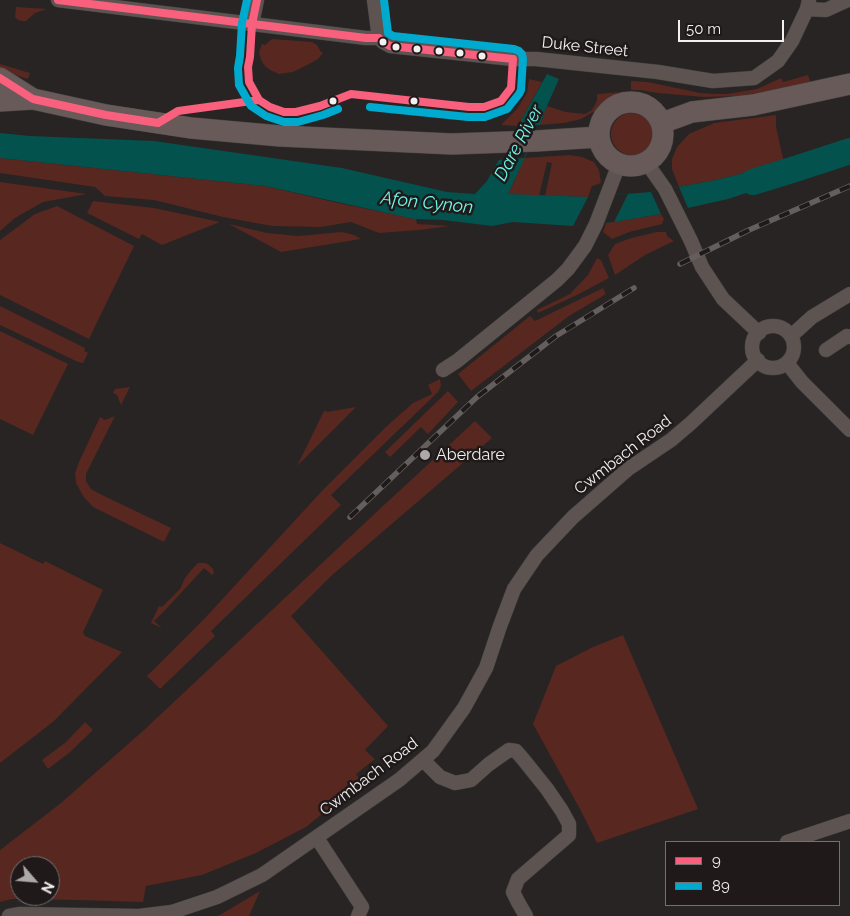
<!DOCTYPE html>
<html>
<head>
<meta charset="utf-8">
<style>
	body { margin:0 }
	#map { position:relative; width:850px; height:916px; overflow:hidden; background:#272423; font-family:Raleway,sans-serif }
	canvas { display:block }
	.legend { position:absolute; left:665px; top:841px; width:175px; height:65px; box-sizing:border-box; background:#1f1a19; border:1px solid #74706f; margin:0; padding:6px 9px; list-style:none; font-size:15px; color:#f3f0ef }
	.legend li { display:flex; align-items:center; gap:10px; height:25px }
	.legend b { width:25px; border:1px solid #74706f }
	.north { position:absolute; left:10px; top:856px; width:50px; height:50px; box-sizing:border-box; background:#1f1a19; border:1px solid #74706f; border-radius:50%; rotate:117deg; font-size:14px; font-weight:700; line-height:20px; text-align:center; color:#f3f0ef }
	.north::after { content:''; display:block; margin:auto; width:18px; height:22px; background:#aca9a8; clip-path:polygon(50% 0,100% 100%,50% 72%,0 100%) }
	.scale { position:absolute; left:678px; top:20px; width:106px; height:22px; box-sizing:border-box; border:2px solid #f3f0ef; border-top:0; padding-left:6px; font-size:15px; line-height:18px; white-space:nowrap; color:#f3f0ef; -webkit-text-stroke:4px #1f1a19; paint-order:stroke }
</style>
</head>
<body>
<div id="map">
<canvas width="850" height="916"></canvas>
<ul class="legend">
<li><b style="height:6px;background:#f8607d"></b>9</li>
<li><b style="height:6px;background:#00a9ce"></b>89</li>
</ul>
<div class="north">N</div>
<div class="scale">50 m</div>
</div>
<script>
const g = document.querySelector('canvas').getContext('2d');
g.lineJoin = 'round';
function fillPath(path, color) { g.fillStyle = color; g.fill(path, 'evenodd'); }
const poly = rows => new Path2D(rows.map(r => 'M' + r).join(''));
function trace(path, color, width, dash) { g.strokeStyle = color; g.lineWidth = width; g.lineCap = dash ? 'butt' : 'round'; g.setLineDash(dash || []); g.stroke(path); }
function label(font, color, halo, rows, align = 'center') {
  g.font = font + ' Raleway,sans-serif'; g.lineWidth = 5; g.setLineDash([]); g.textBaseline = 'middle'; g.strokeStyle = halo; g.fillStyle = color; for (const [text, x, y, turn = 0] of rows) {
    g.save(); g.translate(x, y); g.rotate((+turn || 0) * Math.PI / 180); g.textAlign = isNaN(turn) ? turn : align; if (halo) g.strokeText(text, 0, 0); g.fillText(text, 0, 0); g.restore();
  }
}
fillPath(poly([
	[16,7,47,9,35,13,26,21,22,21,18,20,15,17],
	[272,39,312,42,317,45,321,52,323,53,318,59,311,63,293,72,279,74,270,70,265,66,261,60,259,52,262,44,265,45],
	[0,64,30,73,28,79,0,70],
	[808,75,811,84,739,96,704,97,658,93,640,90,631,90,631,81,648,82,700,93,714,94,727,94,757,89,781,78,783,82],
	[529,79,542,82,518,126,501,125,517,109,527,93],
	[622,92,600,108,581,119,564,123,540,125,547,106,566,112,585,114,592,110,597,101,597,94],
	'611 134a21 21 0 1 1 42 0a21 21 0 1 1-42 0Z',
	[776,115,776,127,784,163,716,180,679,187,672,169,672,159,677,147,689,134,714,123],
	[570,155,582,157,594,162,599,170,601,183,592,186,588,197,545,196,552,163,547,162,539,196,507,194,512,186,524,158],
	[0,158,265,186,338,203,416,219,417,224,450,226,420,230,379,233,351,222,320,227,272,226,223,217,154,200,105,196,95,187,0,173],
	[0,182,87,194,43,202,15,218,0,231],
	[93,201,154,208,220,222,162,245,142,234,139,239,87,213],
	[57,206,134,246,89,339,0,295,0,240,35,214],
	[661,214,664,219,662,224,629,232,612,239,603,232,606,223],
	[229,224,267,233,298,236,342,232,354,235,361,239,281,252],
	[657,232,666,232,667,236,674,241,645,255,615,275,608,255,615,244,631,238],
	[597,258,601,260,609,278,577,295,538,313,537,310,570,294,588,275],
	[603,288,606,294,569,316,471,391,458,374,530,316,535,321],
	[0,306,85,348,84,351,88,353,83,363,78,362,0,325],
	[0,331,68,364,33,435,0,419],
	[440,379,441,386,438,392,331,495,341,505,211,631,215,636,160,689,147,676,205,618,321,492,388,425,413,403,432,394,428,385],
	[130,387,121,405,117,395,113,393,115,389],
	[448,391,458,402,428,434,421,427,390,457,385,452],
	[356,407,297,466,324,411,326,411,327,412],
	[115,416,86,474,86,481,91,489,100,494,171,528,164,542,93,507,83,496,76,483,75,473,79,462,100,417,105,420],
	[475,421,492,438,331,576,291,616,388,726,365,750,375,759,356,774,362,782,306,827,256,853,202,875,146,886,143,902,77,900,12,899,0,902,0,850,61,803,144,730,384,505],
	[20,866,50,866,50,896,20,896],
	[0,543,43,564,45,561,103,590,83,632,85,636,122,652,54,721,0,763],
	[198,563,204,563,208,564,213,569,214,573,212,575,204,568,169,606,154,621,162,628,151,623,159,606,162,607,180,589,185,578,193,568],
	[623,635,698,809,597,843,581,811,533,724,556,666,593,647],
	[85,722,93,730,69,753,48,769,42,760,66,742],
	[260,891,249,916,216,916,220,915]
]), '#582720');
fillPath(poly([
	[547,74,559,79,547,106,540,125,508,194,588,197,651,192,716,180,784,163,789,179,728,199,661,214,614,222,573,226,513,222,492,226,443,220,414,219,265,186,0,158,0,133,30,136,154,141,342,168,447,192,475,194,487,181]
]), '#04524d');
fillPath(poly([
	[540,125,524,158,498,160,518,126],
	[679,187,688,208,661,214,651,192],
	[628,194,614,222,573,226,588,197]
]), '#272423');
trace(poly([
	[753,182,792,170,850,151]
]), '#04524d', 26);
const minor = poly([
	[58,0,366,38,379,38,383,42,390,46,513,59,536,59,658,72,713,81,754,78,778,61,792,41,807,9,809,0],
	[374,0,379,38],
	[807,9,826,10,848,0],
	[252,24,257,0],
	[646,162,665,189,691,241,702,267,723,299,759,333],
	'752 347a21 21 0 1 1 42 0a21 21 0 1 1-42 0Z',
	[791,336,812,317,850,294],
	[826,350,847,336,850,337],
	[787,363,802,382,850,430],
	[443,370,457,361,557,280,568,269,585,246,596,224,619,164],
	[423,760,440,777,455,783,471,780,489,764,509,750,516,751,523,759,547,789,562,811,569,824,569,835,518,879,513,892,518,902,526,916],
	[317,838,362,907,358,916],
	[787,842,850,821],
	[9,916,20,914,139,916,172,912,217,897,262,875,399,780,433,751,464,708,486,668,500,626,514,589,537,555,573,517,628,469,671,440,691,423,758,360]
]);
const primary = poly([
	[0,78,33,99],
	[0,101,33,99,106,115,191,128,280,136,452,144,536,141,599,137],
	'599 134a32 32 0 1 1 64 0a32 32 0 1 1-64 0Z',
	[662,123,692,112,753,105,850,84]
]);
trace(minor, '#434140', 15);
trace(primary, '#434140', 22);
trace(minor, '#5d5452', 14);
trace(primary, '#675a59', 21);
const rail = poly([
	[680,264,749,230,850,186],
	[350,517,477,397,556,336,634,288]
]);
trace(rail, '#645e5c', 5.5);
trace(rail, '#1f1a19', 4, [11]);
trace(poly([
	[58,0,366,38,379,38,383,42,390,46,513,59],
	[257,0,252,24,250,57,248,67,249,82,259,100,270,107,284,112,296,112,320,106,351,94,469,107,484,107,501,101,511,88,513,59],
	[0,78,33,99,106,115,158,123,178,111,259,100,270,107,284,112,295,112]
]), '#f8607d', 8);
trace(poly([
	[247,0,242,23,240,56,238,68,239,85,251,106,266,116,284,122,298,122,323,115,338,109],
	[370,107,468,117,485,117,507,109,519,94,521,90,523,59,522,54,519,51,514,49,393,36,388,33,384,0]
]), '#00a9ce', 8);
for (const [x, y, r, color] of [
	[383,42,4.5,"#f3f0ef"],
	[396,47,4.5,"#f3f0ef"],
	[417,49,4.5,"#f3f0ef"],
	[439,51,4.5,"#f3f0ef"],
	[460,53,4.5,"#f3f0ef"],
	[482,56,4.5,"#f3f0ef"],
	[333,101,4.5,"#f3f0ef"],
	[414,101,4.5,"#f3f0ef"],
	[425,455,6,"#aca9a8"]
]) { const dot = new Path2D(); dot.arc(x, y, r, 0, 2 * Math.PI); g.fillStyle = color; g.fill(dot); trace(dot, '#1f1a19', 2); }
label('16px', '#f3f0ef', '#1f1a19', [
	["Duke Street",585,47,6],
	["Cwmbach Road",623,455,-38],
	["Cwmbach Road",369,777,-37]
]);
label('16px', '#f3f0ef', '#1f1a19', [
	["Aberdare",436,455]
], 'left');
label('italic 18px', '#70f6eb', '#1f1a19', [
	["Dare River",519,143,-62],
	["Afon Cynon",427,203,6]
]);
</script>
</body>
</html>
